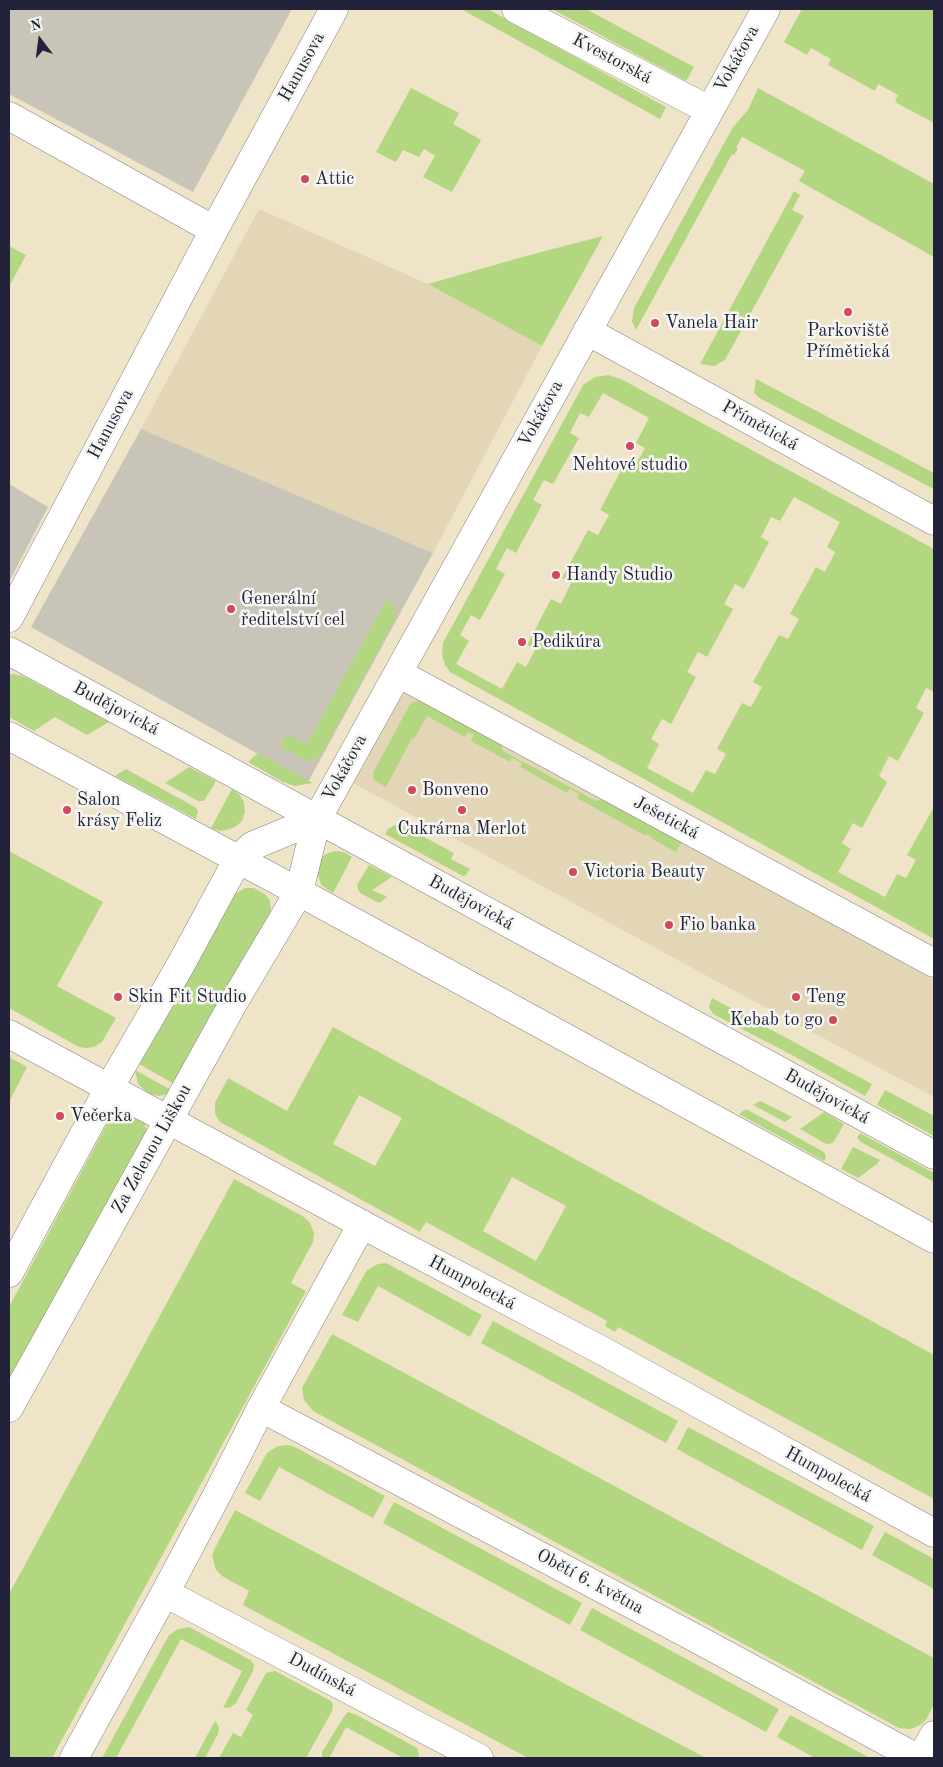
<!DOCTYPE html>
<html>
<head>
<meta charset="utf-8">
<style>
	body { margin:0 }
	#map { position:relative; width:943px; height:1767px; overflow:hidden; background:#efe4c8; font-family:"Old Standard TT",serif }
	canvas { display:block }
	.frame { position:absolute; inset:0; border:10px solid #22223b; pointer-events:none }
	.north { position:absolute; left:15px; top:15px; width:50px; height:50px; -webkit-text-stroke:4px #f6f6f2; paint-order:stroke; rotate:345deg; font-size:14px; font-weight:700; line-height:20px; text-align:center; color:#22223b }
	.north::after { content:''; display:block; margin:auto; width:18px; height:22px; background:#22223b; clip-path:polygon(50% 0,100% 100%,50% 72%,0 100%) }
</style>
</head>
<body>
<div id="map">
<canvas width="943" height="1767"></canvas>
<div class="frame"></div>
<div class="north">N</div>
</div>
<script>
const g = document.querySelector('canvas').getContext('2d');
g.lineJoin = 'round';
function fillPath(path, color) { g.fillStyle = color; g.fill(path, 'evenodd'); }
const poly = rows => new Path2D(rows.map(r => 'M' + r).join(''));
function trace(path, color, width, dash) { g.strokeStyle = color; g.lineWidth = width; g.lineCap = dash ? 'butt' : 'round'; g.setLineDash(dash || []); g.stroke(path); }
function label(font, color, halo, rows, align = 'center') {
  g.font = font + ' "Old Standard TT",serif'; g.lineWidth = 5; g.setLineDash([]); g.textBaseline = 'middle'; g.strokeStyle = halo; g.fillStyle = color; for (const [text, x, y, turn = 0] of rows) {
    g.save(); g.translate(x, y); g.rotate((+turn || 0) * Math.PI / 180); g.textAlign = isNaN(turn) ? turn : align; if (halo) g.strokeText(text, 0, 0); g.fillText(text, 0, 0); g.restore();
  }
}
fillPath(poly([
	[259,209,428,284,542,346,433,553,141,429],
	[407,687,934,980,934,1097,731,989,353,783]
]), '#e3d6b7');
fillPath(poly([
	[9,9,292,9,193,192,9,94],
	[141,429,433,553,308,782,31,627],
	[9,484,48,507,9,582]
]), '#c8c4b8');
fillPath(poly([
	[461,9,488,9,666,107,660,119],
	[552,9,586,9,694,67,686,81],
	[802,9,934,9,934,123,895,102,898,95,878,84,875,91,828,65,831,59,811,48,807,55,784,42],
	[411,88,459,113,453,124,481,140,452,192,423,177,435,156,424,149,419,157,403,150,396,162,376,152],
	[758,88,934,184,934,257,799,181,805,171,742,137,736,148,738,149,734,155,732,154,636,330,632,321,634,308,733,127,748,110],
	[794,191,800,195,792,210,804,216,725,360,714,366,700,364],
	[603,236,542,346,428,284,526,256],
	[9,246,26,255,9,287],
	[608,375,621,379,934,549,934,692,926,688,916,708,924,713,898,761,889,756,879,776,887,782,862,828,853,823,842,843,851,849,838,872,885,897,897,874,906,878,916,860,907,855,934,807,934,939,450,672,445,665,442,655,443,643,583,385,595,377],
	[603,393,649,418,636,443,645,448,634,468,625,463,600,510,609,515,598,535,588,530,562,578,571,583,561,604,551,599,527,645,535,650,526,667,517,662,502,689,456,664,469,641,460,635,471,615,480,620,505,574,496,569,507,548,516,553,542,505,533,500,544,480,553,484,579,438,570,433,580,413,589,417],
	[794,497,840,522,827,547,835,552,825,572,816,567,790,614,799,619,788,639,779,635,753,682,762,687,751,707,742,703,717,749,726,754,715,774,706,770,693,793,647,768,659,744,651,739,662,719,671,724,696,677,687,672,698,652,707,657,733,609,724,604,735,584,744,589,769,542,761,537,771,517,780,521],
	[756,379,934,473,934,489,761,399,754,393],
	[387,599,394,606,395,619,323,752,315,760,309,761,280,747,286,734,307,744],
	[14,674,23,676,109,722,87,735,55,717,34,731,9,717,9,675],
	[419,700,424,700,499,740,503,751,596,801,607,798,683,840,676,852,652,839,652,837,646,834,646,836,577,798,579,794,569,789,567,793,520,767,522,763,512,758,510,762,471,741,474,735,468,732,465,737,427,716,414,739,412,738,386,787,374,780,373,773,410,704],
	[257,754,262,755,313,783,295,786,283,782,248,762],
	[189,767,216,781,204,801,198,801,165,783],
	[126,769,195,807,198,811,196,819,115,776],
	[232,789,240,795,244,803,245,812,242,821,235,827,227,830,219,831,211,828],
	[395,825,402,825,454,853,451,859,470,869,466,875,463,876,385,834,388,829],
	[9,851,103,902,57,986,116,1018,102,1042,94,1047,87,1048,79,1047,9,1008],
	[334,851,344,852,352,857,333,893,321,885,317,870,319,861,322,857,326,854],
	[369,865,392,877,372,890,387,897,379,903,360,893,358,889,357,885],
	[245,888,254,888,266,895,270,900,271,912,176,1085,139,1064,232,896],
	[712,998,872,1084,865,1096,792,1055,713,1014,709,1007],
	[333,1027,934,1355,934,1499,618,1327,615,1332,605,1326,607,1321,426,1222,420,1232,220,1122,215,1114,215,1103,228,1078,287,1111],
	[359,1095,402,1118,375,1166,333,1144],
	[512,1177,566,1206,536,1261,483,1231],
	[9,1057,27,1067,9,1102],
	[135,1070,173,1091,168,1094,159,1096,149,1094,138,1084],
	[885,1090,934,1116,934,1136,877,1105],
	[760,1101,792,1117,785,1122,753,1105],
	[746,1109,824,1152,826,1158,824,1161,739,1114],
	[123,1112,130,1113,143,1120,148,1133,9,1396,9,1307,107,1124,114,1117],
	[824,1112,844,1124,833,1143,826,1144,800,1129],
	[860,1133,934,1173,934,1179,932,1181,861,1142,857,1138],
	[853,1147,880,1160,877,1164,858,1178,841,1169],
	[234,1179,304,1217,310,1223,314,1233,313,1242,291,1283,306,1291,52,1758,9,1758,9,1594],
	[386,1263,482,1315,470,1337,378,1286,358,1322,342,1315,367,1270,378,1264],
	[493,1321,678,1421,666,1443,481,1343],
	[332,1334,934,1658,934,1704,926,1720,920,1725,914,1728,909,1729,899,1728,313,1411,304,1400,302,1388],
	[688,1427,874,1526,862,1550,677,1449],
	[288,1445,295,1447,385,1496,373,1518,279,1467,260,1501,245,1493,267,1453,278,1446],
	[394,1502,582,1603,570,1625,383,1523],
	[235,1510,706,1758,528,1758,243,1605,249,1591,222,1576,216,1570,212,1555,215,1548],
	[885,1532,934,1559,934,1589,872,1555],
	[592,1608,779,1709,766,1732,580,1630],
	[189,1627,252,1661,254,1666,253,1671,236,1703,231,1707,223,1708,242,1671,181,1639,116,1758,102,1758,169,1635,178,1629],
	[275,1671,331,1701,333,1704,332,1711,306,1758,219,1758,233,1733,241,1737,253,1715,246,1710,266,1673],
	[348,1712,357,1715,417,1748,419,1754,418,1758,403,1758,346,1727,329,1758,322,1758,322,1752,343,1718],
	[790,1715,870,1758,815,1758,777,1737],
	[215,1721,219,1727,218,1734,205,1758,195,1758]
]), '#b2d780');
const minor = poly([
	[516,9,709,110],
	[9,116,214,230],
	[587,331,934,521],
	[9,618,214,230,334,9],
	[9,651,934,1155],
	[398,673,934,963],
	[9,736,299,892,934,1239],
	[9,1034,393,1241,601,1350,934,1533],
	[9,1273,109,1088,180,966,238,859,252,846,317,819],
	[9,1408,235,1000,299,892,317,819,766,9],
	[261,1408,697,1639,917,1758],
	[165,1593,479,1758],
	[74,1758,165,1593,218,1493,261,1408,362,1224],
	[921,1758,934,1735]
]);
trace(minor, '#888382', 29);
trace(minor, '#fff', 28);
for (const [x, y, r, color] of [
	[305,179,5,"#d1495b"],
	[848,312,5,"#d1495b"],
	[655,323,5,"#d1495b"],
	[630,446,5,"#d1495b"],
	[556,575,5,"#d1495b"],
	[231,609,5,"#d1495b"],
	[522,642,5,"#d1495b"],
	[412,790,5,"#d1495b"],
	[67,810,5,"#d1495b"],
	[462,810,5,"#d1495b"],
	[573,872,5,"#d1495b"],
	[669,925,5,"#d1495b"],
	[118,997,5,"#d1495b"],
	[796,997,5,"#d1495b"],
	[833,1020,5,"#d1495b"],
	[60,1116,5,"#d1495b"]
]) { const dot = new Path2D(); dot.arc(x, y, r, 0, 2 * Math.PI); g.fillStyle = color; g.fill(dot); trace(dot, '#f6f6f2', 2); }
label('18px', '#22223b', '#f6f6f2', [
	["Kvestorská",612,59,28],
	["Vokáčova",737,59,-61],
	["Hanusova",302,67,-61],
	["Vokáčova",541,414,-61],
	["Hanusova",111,424,-62],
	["Přímětická",760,426,29],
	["Budějovická",116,709,28],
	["Vokáčova",345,768,-61],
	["Ješetická",666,818,28],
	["Budějovická",471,903,29],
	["Budějovická",827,1097,29],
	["Za Zelenou Liškou",152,1149,-61],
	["Humpolecká",472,1283,28],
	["Humpolecká",828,1475,29],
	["Obětí 6. května",590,1582,28],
	["Dudínská",322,1675,28]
]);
label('18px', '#22223b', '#f6f6f2', [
	["Attic",315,179],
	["Vanela Hair",665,323],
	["Parkoviště",848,331,"center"],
	["Přímětická",848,352,"center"],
	["Nehtové studio",630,465,"center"],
	["Handy Studio",566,575],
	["Generální",241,599],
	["ředitelství cel",241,620],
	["Pedikúra",532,642],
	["Bonveno",422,790],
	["Salon",77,800],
	["krásy Feliz",77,821],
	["Cukrárna Merlot",462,829,"center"],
	["Victoria Beauty",583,872],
	["Fio banka",679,925],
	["Skin Fit Studio",128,997],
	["Teng",806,997],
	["Kebab to go",823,1020,"right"],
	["Večerka",70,1116]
], 'left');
</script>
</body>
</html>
